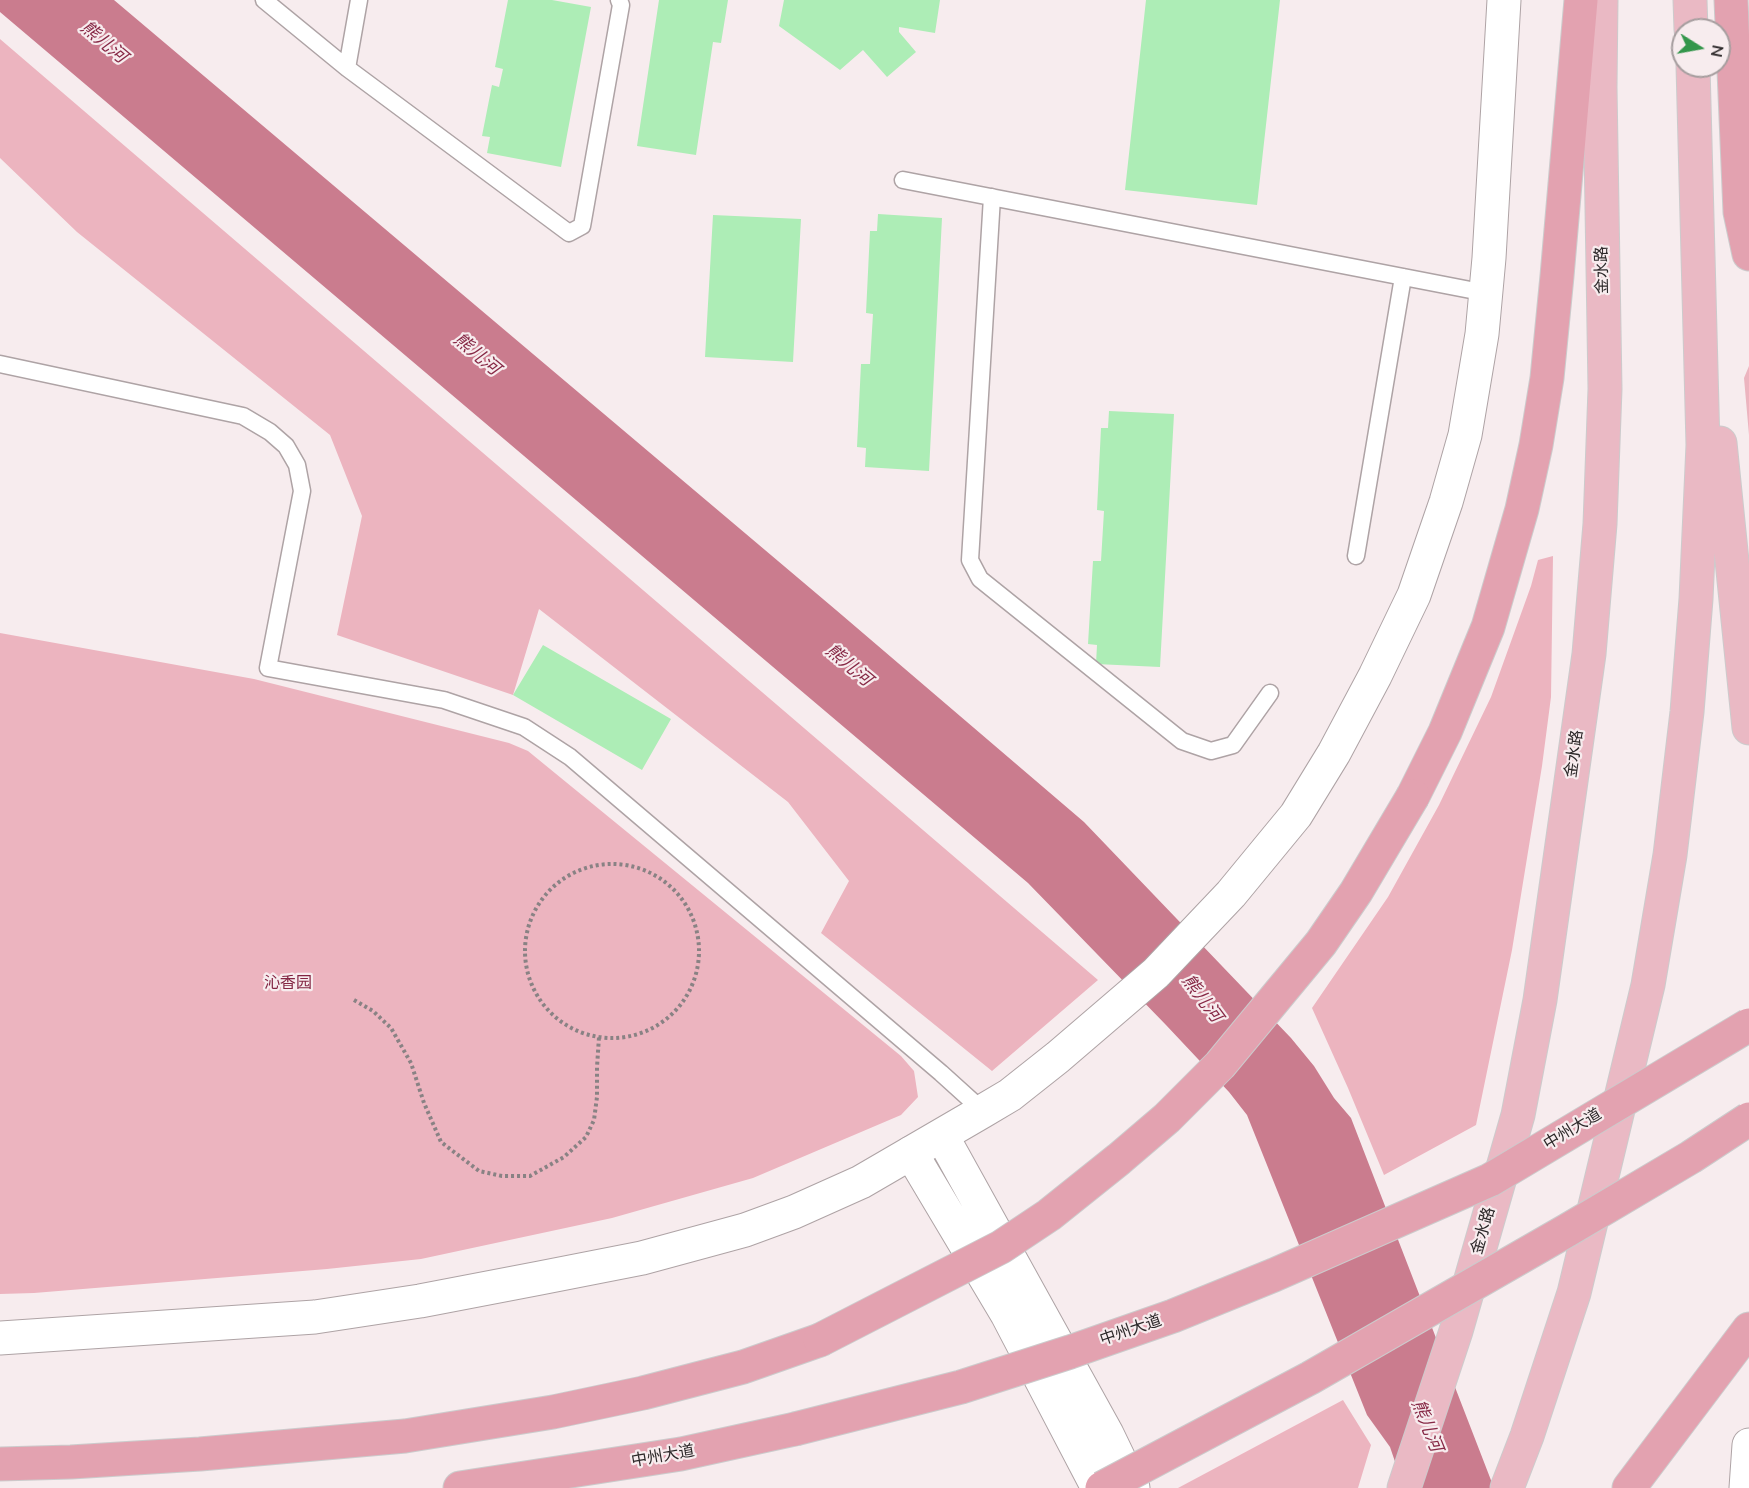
<!DOCTYPE html>
<html>
<head>
<meta charset="utf-8">
<style>
	body { margin:0 }
	#map { position:relative; width:1749px; height:1488px; overflow:hidden; background:#f7ecee; font-family:"Nunito Sans",sans-serif }
	canvas { display:block }
	.north { position:absolute; left:1671px; top:18px; width:60px; height:60px; box-sizing:border-box; background:#f7ecee; border:2px solid #a69e9f; border-radius:50%; rotate:101deg; font-size:16px; font-weight:700; line-height:24px; text-align:center; color:#2c2829 }
	.north::after { content:''; display:block; margin:auto; width:21px; height:27px; background:#33964b; clip-path:polygon(50% 0,100% 100%,50% 72%,0 100%) }
</style>
</head>
<body>
<div id="map">
<canvas width="1749" height="1488"></canvas>
<div class="north">N</div>
</div>
<script>
const g = document.querySelector('canvas').getContext('2d');
g.lineJoin = 'round';
function fillPath(path, color) { g.fillStyle = color; g.fill(path, 'evenodd'); }
const poly = rows => new Path2D(rows.map(r => 'M' + r).join(''));
function trace(path, color, width, dash) { g.strokeStyle = color; g.lineWidth = width; g.lineCap = dash ? 'butt' : 'round'; g.setLineDash(dash || []); g.stroke(path); }
function label(font, color, halo, rows, align = 'center') {
  g.font = font + ' "Nunito Sans","Noto Sans SC",sans-serif'; g.lineWidth = 4.5; g.setLineDash([]); g.textBaseline = 'middle'; g.strokeStyle = halo; g.fillStyle = color; for (const [text, x, y, turn = 0] of rows) {
    g.save(); g.translate(x, y); g.rotate((+turn || 0) * Math.PI / 180); g.textAlign = isNaN(turn) ? turn : align; if (halo) g.strokeText(text, 0, 0); g.fillText(text, 0, 0); g.restore();
  }
}
fillPath(poly([
	[0,39,1098,980,992,1071,821,933,849,881,788,802,539,609,513,695,337,635,362,516,330,435,77,232,0,158],
	[1749,366,1749,435,1744,378],
	[1553,556,1551,697,1542,766,1512,950,1476,1125,1384,1175,1348,1088,1312,1008,1388,897,1439,805,1491,697,1531,586,1538,560],
	[0,633,254,679,509,743,528,751,901,1056,914,1071,918,1097,901,1115,753,1178,612,1218,421,1259,327,1269,34,1293,0,1294],
	[1343,1400,1371,1445,1358,1488,1178,1488]
]), '#ecb4bf');
fillPath(poly([
	[0,0,114,0,836,610,1084,822,1291,1038,1314,1066,1334,1098,1351,1118,1494,1488,1404,1488,1390,1447,1367,1415,1247,1115,1229,1092,1166,1025,1028,883,0,12]
]), '#ca7c8e');
fillPath(poly([
	[508,0,552,0,591,7,561,167,487,153,490,137,482,136,492,85,499,87,503,69,495,67],
	[659,0,728,0,721,43,713,42,696,155,637,146],
	[784,0,940,0,935,33,899,27,899,32,916,52,887,77,863,50,840,70,779,26],
	[1146,0,1280,0,1257,205,1125,190],
	[878,214,942,218,929,471,865,467,866,448,857,447,861,364,870,364,873,314,866,313,870,231,877,231],
	[713,215,801,219,793,362,705,357],
	[1109,411,1174,414,1160,667,1096,664,1097,645,1088,644,1093,561,1101,561,1104,511,1097,510,1101,428,1108,428],
	[543,645,671,719,642,770,513,695]
]), '#adedb6');
const service = poly([
	[264,0,347,68,569,233,582,226,621,5,619,0],
	[347,68,359,0],
	[903,180,1486,293],
	[992,197,970,560,980,579,1182,741,1211,751,1233,745,1270,693],
	[0,364,243,416,270,432,286,446,297,465,302,491,268,668,444,700,524,727,570,757,941,1073,983,1111],
	[1356,556,1403,277]
]);
const minor = poly([
	[942,1136,1107,1434,1133,1488],
	[911,1153,1007,1314,1098,1488],
	[1746,1488,1749,1445]
]);
const tertiary = poly([
	[0,1338,315,1317,420,1301,540,1278,642,1258,745,1230,794,1212,861,1182,983,1111,1010,1095,1058,1057,1156,973,1231,894,1296,815,1334,753,1375,676,1414,595,1446,502,1465,435,1482,334,1489,258,1504,0]
]);
const primary = poly([
	[1690,0,1691,30],
	[1720,443,1749,728],
	[1404,1488,1456,1331,1518,1115,1540,1000,1589,654,1600,524,1605,389,1600,87,1601,0],
	[1507,1488,1527,1436,1574,1293,1648,985,1670,855,1687,712,1696,599,1703,445,1693,66]
]);
const trunk = poly([
	[1731,0,1740,212,1749,254],
	[1413,796,1445,732,1488,627,1522,509,1536,445,1547,378,1557,276,1581,0],
	[0,1464,71,1462,200,1454,405,1436,553,1412,643,1393,743,1367,820,1340],
	[460,1488,681,1454,795,1429],
	[1629,1488,1749,1329]
]);
trace(service, '#aea3a5', 19);
trace(minor, '#aea3a5', 35);
trace(tertiary, '#aea3a5', 35);
trace(primary, '#cccbcc', 35);
trace(trunk, '#cccbcc', 35);
trace(poly([
	'525 951a87 87 0 1 1 174 0a87 87 0 1 1-174 0Z',
	[354,1000,373,1011,391,1028,411,1063,424,1103,441,1142,479,1171,502,1176,530,1176,564,1157,586,1137,594,1120,597,1097,597,1067,599,1037]
]), '#898284', 4, [3, 3]);
trace(service, '#fff', 16);
trace(minor, '#fff', 33);
trace(tertiary, '#fff', 33);
trace(primary, '#eab9c4', 33);
trace(trunk, '#e3a2b0', 33);
const trunkBridge = poly([
	[820,1340,1001,1247,1049,1215,1119,1159,1167,1118,1220,1065,1321,943,1356,892,1413,796],
	[795,1429,961,1387,1070,1352,1173,1316,1274,1275,1490,1180,1749,1025],
	[1102,1488,1310,1378,1566,1231,1691,1157,1749,1119]
]);
trace(trunkBridge, '#cccbcc', 35, []);
trace(trunkBridge, '#e3a2b0', 33);
label('16px', '#2c2829', '#f7ecee', [
	["金水路",1603,270,-91],
	["金水路",1575,754,-82],
	["中州大道",1573,1130,-31],
	["金水路",1484,1231,-74],
	["中州大道",1131,1331,-19],
	["中州大道",663,1457,-10]
]);
label('16px', '#832543', '#f7ecee', [
	["沁香园",288,984]
]);
label('italic 18px', '#872946', '#f7ecee', [
	["熊儿河",103,43,40],
	["熊儿河",476,355,40],
	["熊儿河",848,666,40],
	["熊儿河",1201,999,53],
	["熊儿河",1426,1426,68]
]);
</script>
</body>
</html>
